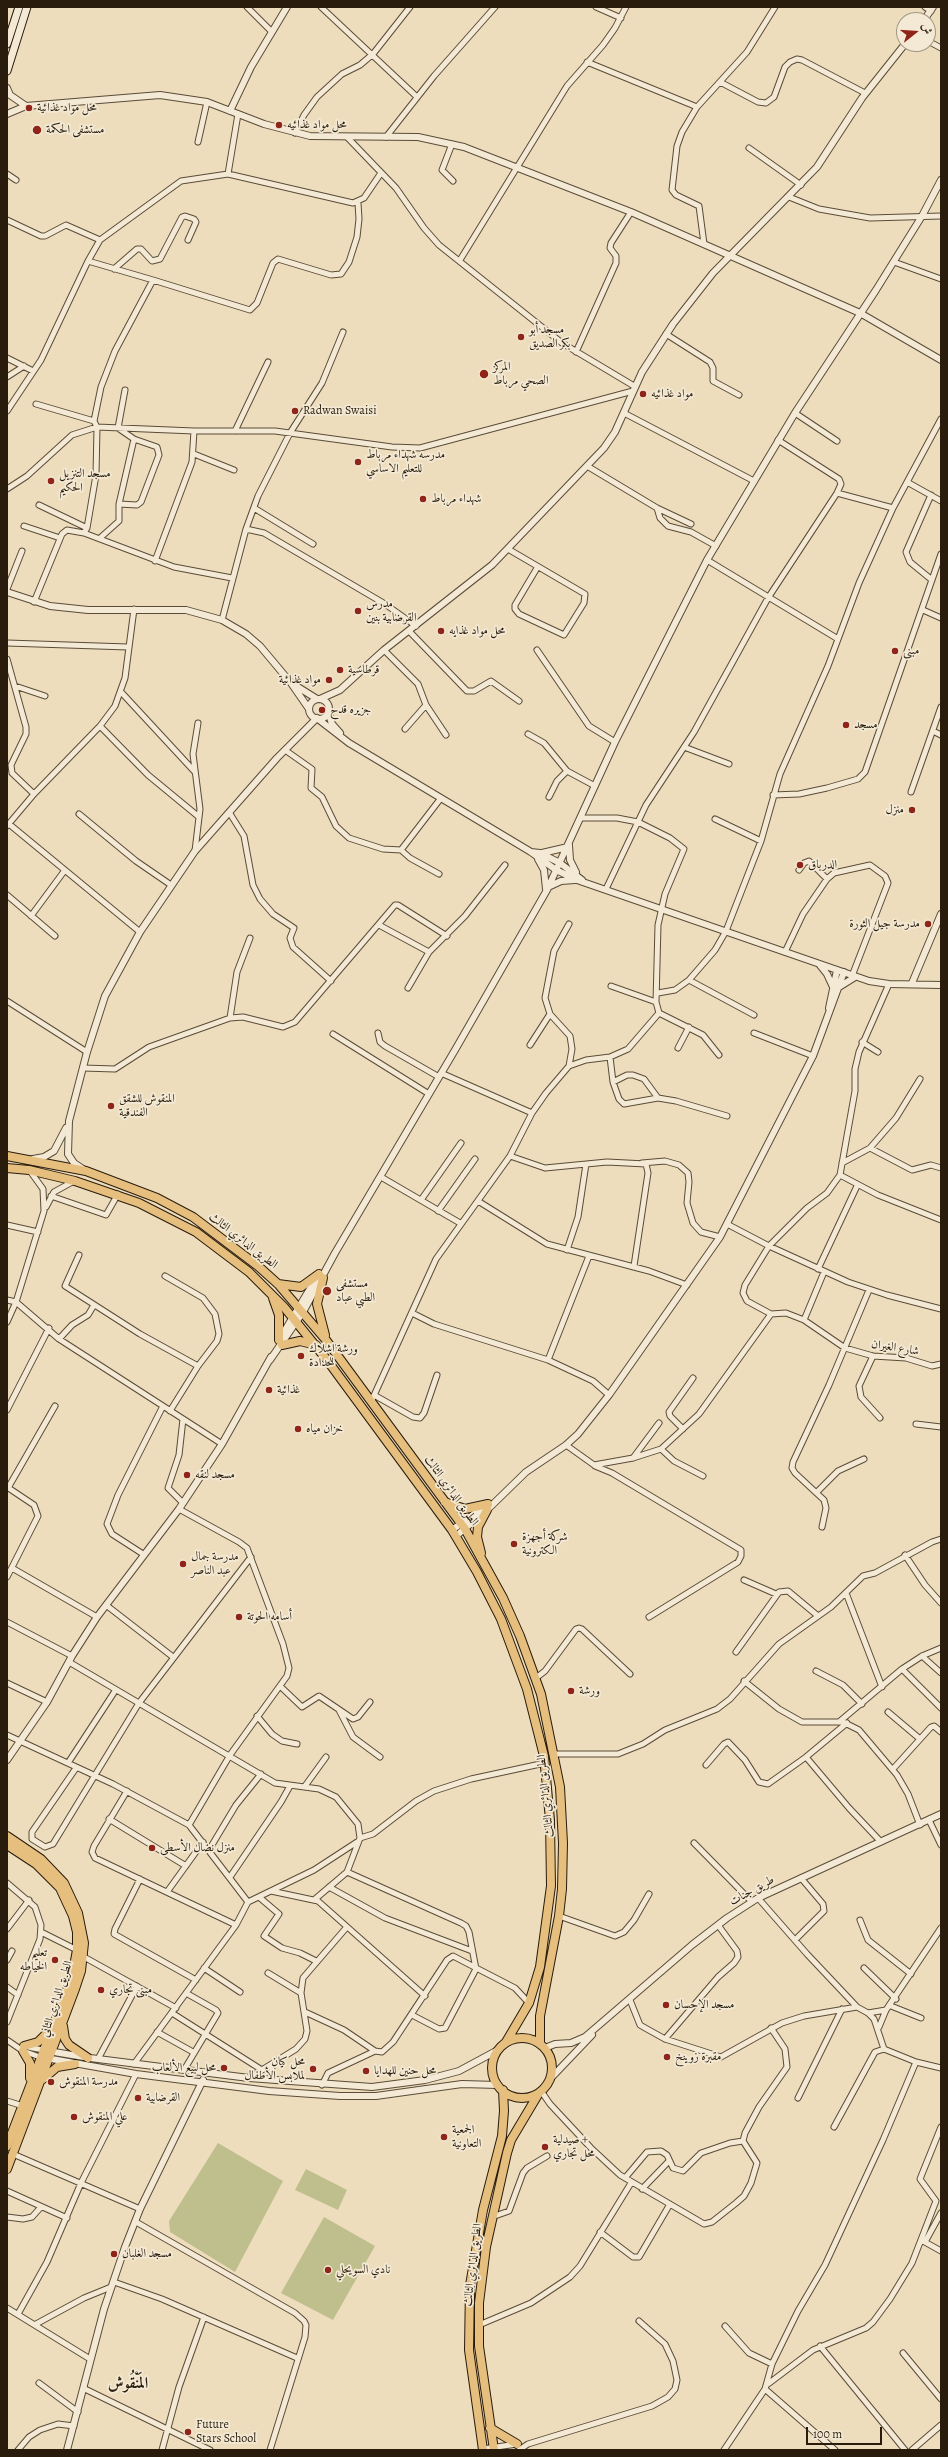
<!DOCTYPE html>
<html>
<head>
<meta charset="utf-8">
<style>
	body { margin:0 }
	#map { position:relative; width:948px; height:2457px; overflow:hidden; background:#edddbd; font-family:Alegreya,Amiri,serif }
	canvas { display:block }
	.frame { position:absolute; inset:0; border:8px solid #291c0c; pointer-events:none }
	.north { position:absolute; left:896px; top:12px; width:40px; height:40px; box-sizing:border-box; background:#f3e9d4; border:1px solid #a29784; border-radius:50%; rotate:73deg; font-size:11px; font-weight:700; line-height:16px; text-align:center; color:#291c0c }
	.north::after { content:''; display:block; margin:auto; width:14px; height:18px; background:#8f2418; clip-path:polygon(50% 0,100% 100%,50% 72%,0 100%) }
	.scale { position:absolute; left:806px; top:2427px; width:76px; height:18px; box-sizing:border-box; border:2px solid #291c0c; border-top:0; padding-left:5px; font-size:12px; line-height:14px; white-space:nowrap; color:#291c0c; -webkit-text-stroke:3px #f3e9d4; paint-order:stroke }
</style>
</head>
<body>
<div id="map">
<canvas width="948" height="2457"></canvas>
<div class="frame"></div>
<div class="north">ش</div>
<div class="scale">100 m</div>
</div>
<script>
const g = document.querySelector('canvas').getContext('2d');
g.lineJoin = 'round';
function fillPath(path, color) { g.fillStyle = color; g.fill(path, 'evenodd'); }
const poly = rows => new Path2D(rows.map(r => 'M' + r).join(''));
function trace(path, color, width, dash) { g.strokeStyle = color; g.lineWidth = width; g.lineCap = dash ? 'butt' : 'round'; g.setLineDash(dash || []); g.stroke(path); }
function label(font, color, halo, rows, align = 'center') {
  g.font = font + ' Alegreya,Amiri,serif'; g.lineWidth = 3.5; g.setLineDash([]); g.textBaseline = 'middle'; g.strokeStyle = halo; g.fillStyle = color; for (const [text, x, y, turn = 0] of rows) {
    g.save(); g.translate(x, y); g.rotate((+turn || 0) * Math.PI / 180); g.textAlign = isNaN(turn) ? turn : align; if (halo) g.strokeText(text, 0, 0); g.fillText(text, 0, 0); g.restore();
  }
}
fillPath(poly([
	[218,2143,283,2181,235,2272,170,2232,169,2221],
	[306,2169,347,2190,338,2210,295,2190],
	[324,2217,375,2246,333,2320,281,2293]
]), '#bfbf8d');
const minor = poly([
	[247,7,272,32],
	[321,7,417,97],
	[596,7,621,18],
	[925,7,931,11],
	[928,41,941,48],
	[587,62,697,107],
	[720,82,758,102,766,103,774,97,785,67,790,62,797,59,802,60,865,93],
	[295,133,304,115,317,97,342,74,360,65,373,54,410,7],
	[347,137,396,188,424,228,439,245,562,343,634,386],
	[386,137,434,76,495,7],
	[198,142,207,102],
	[452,144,442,170,453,181],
	[749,148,801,185],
	[7,174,16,180],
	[228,174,238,114],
	[789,197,819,209,870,218,941,216],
	[7,220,41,236,45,236,66,225,100,240],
	[704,244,699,206,676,195,672,190,677,146,682,132,697,107,747,52,775,7],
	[460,260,567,86,603,45,615,28,626,7],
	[88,261,100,240,181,181,228,174,353,203,364,198,381,173],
	[894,262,941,279],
	[114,269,137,249,141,249,152,261,160,259,182,217,185,216,194,219,196,222,188,240],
	[666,334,710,362,713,368,713,381,739,395],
	[576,352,616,263,616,256,610,248,611,243,631,212],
	[7,358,33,371],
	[7,377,24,366],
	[36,404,94,421],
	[7,411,41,360,88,261,153,280],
	[624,413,754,481],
	[795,413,837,441],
	[235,431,268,362],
	[778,440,839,479,841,484,837,493],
	[194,454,234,470],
	[587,466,657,508,660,518,668,526,691,532,716,546],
	[907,482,941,501],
	[7,489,27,476,72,435,97,427,194,431,275,431,392,447,420,448,633,391],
	[931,495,906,552,910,562,932,580],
	[119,504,137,505,141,502,159,455,157,447,134,439,118,428,125,390],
	[39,505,87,528],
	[254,508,313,544],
	[657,508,691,524],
	[24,526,60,538],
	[246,529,264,533,385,604,416,626],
	[84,533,174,567,232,578],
	[100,538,119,521,119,504,134,439],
	[508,549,585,594,584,603,564,635,519,614,515,609,515,605,537,568],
	[707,560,838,639],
	[155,561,192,462,194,431],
	[7,589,22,551],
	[34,602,62,534,67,530,84,533,87,528,96,475,97,427,94,421,101,387,115,351,153,280,250,310,257,303,273,263,278,259,331,275,341,274,349,262,357,237,359,219,358,203],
	[923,610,941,618],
	[222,620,246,529,258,496,290,433,322,383,343,332],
	[409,631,467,691,474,691,491,681,519,701],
	[7,643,128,647],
	[384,650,418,684,426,705,446,735],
	[537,650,589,726,615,742],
	[7,659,26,727,26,734,11,765,12,773,34,794],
	[15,686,45,696],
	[121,692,195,772],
	[100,726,148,775,199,817],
	[405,729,426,705],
	[933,731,941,735],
	[528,734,544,743,567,771,595,786],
	[684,747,729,764],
	[285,750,312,769,311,788,322,797,336,826,349,838,383,849,401,850,441,798],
	[911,792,941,707],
	[773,795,799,794,827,788,858,779,865,772,941,554],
	[549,797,557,781,567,771],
	[229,812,244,836,253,885,260,899,273,914,294,928,290,938,293,947,331,981],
	[79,814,136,861,171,885],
	[581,818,617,818,638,822,670,838,684,849,665,894,658,925,656,1002,659,1013],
	[715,819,761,841],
	[9,824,140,932],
	[7,826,34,794,100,726,115,706,125,678,134,609],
	[401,850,410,858,439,874],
	[195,851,200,809,193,754,198,723],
	[799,870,804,863,809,861,827,879],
	[606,889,646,805,694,732,768,598,837,493,893,508],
	[7,895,55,936],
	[31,916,65,870],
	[569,924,554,951,545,998,550,1014,570,1036,572,1049,569,1066],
	[379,925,429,952,465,916,505,865],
	[785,952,803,914,827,879,834,873,870,865,885,876,888,883,852,976],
	[689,980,754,1015],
	[611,986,656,1002],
	[408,988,429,952],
	[658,993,675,990,689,980,715,950,726,931,761,841,780,774,828,666,859,583,893,508,941,419],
	[7,1001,87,1052],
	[659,1013,703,1035,719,1055],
	[230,1018,237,972,250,938],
	[378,1033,380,1042,385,1046,439,1077],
	[754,1033,813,1056],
	[333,1034,429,1094],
	[862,1042,878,1052],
	[530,1045,550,1014],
	[678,1048,689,1027],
	[610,1057,613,1082,619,1099,624,1104,658,1098,676,1101,727,1116],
	[83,1068,115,1069,149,1047,230,1018,243,1017,283,1027,295,1022,395,905,398,905,447,936],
	[441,1073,532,1113],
	[613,1082,627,1075,633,1075,644,1079,658,1098],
	[870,1148,912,1170,931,1165,941,1168],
	[510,1156,545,1168,607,1162,646,1164,648,1173,634,1266],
	[642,1163,665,1161,679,1165,688,1173,689,1182,687,1203,693,1223,701,1232,720,1237],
	[842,1163,870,1148,896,1118,920,1079],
	[840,1175,855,1091,855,1069,859,1052,889,984],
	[381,1177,460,1223],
	[51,1196,106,1215,118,1194],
	[421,1200,461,1143],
	[478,1201,547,1244,649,1271,687,1285],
	[46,1207,54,1192,74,1181],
	[438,1211,475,1159],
	[727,1224,769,1246,848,1282,887,1295,941,1309],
	[7,1225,38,1232],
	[567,1250,578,1217,586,1164],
	[79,1255,65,1286,140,1334,198,1366],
	[818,1269,857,1186],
	[165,1276,203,1298,215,1314,219,1334,217,1341,198,1366,170,1411],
	[7,1300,16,1302,59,1339,222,1444],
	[412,1313,434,1324,548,1360,593,1381,609,1395],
	[771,1314,747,1301,743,1293,745,1285,769,1246,807,1208,827,1193,840,1175,878,1195,941,1220],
	[804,1320,845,1348,873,1356,906,1358,932,1366,941,1364],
	[7,1322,16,1302,44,1211,43,1189,30,1171],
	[59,1339,72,1325,88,1315,94,1305],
	[873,1356,859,1386,861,1397,880,1418],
	[548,1360,589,1256],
	[374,1395,413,1417,420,1418,424,1413,437,1375],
	[371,1402,436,1259,510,1156,532,1113,546,1093,569,1066,586,1060,610,1057,628,1049,659,1013],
	[7,1410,49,1328],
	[183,1419,179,1455,168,1488,183,1503],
	[916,1424,941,1427],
	[683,1429,670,1416,669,1412,693,1378],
	[566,1445,594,1465,633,1458,661,1449,699,1414,771,1314,786,1313,804,1320,824,1272],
	[661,1449,674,1461,703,1476],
	[633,1458,659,1423],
	[595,1466,612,1473,741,1550,741,1556,738,1562,649,1617],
	[7,1487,34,1505,38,1516,7,1577],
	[8,1488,55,1406],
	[817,1492,838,1471,864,1459],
	[179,1509,239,1542,247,1548,283,1644,289,1668,287,1676,230,1755,189,1825],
	[822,1527,826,1508,824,1500,795,1473,792,1468,793,1462,829,1385,869,1290],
	[143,1554,112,1534,107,1524,118,1495,163,1406],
	[905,1555,925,1585,941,1603],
	[12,1568,97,1617],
	[744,1580,776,1594],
	[846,1593,882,1687],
	[106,1605,173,1657],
	[7,1622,72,1656],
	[736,1652,779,1592,788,1591,818,1616],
	[922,1656,941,1673],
	[69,1662,275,1783,319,1789,336,1797,358,1824,360,1838,347,1872,314,1900],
	[902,1669,941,1708],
	[816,1671,843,1685,862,1704],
	[536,1678,545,1671,576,1629,579,1628,582,1629,630,1674],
	[744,1681,779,1709,802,1722,843,1722,859,1730,897,1775,908,1794,920,1825],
	[7,1683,47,1702],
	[280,1686,302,1707,319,1696,353,1719,358,1717,370,1702],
	[339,1710,353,1737,380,1757],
	[888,1712,920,1739],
	[257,1716,272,1734,282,1741,297,1744],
	[839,1722,902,1669,922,1656,941,1648],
	[7,1735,113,1784,189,1825,248,1902,236,1925,134,2064],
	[555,1754,618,1754,643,1744,665,1730,717,1709,730,1699,779,1644,831,1607,863,1576,875,1573,932,1542,941,1539],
	[806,1757,849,1808,881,1842],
	[68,1763,115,1691],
	[706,1765,724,1744,728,1742,745,1760,759,1782,768,1784,806,1757,847,1723],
	[76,1768,32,1832,32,1839,45,1847,53,1844,139,1703,251,1557],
	[893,1769,931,1727,934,1726,941,1732],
	[305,1786,326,1757],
	[127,1791,94,1846,92,1852,95,1858,236,1925],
	[109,1819,186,1866],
	[929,1820,941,1845],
	[360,1838,373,1834,416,1801,434,1791,471,1779,545,1763],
	[694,1843,752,1902],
	[209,1850,236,1805,261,1774],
	[347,1872,461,1923,466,1926,469,1932,476,1969,445,2028,439,2029,412,2015],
	[230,1877,281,1802,290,1786],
	[140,1879,115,1929,114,1934,196,1980],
	[7,1883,35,1907,41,1925,40,1939,7,2022],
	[329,1887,385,1918,472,1951],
	[271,1891,318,1901,425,1996],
	[167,1892,203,1842],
	[259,1897,279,1914,264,1936,282,1948,300,1953,316,1961],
	[758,1898,807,1954,857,2007],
	[248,1902,314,1870,357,1842],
	[559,1916,615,1936,624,1932,634,1920,649,1894],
	[860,1920,868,1940,911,1974],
	[7,1929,29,1900],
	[41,1932,77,1950],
	[795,1940,824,1911,823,1904,801,1878],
	[84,1957,176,2008],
	[7,1960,12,1951],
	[204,1968,240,1992],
	[864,1968,896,1999],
	[7,1987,18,1995],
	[301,1993,303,1978,346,1928],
	[630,2000,640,2025,647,2029,665,2039,721,2057,782,2023,804,2016,857,2007,868,2013,874,2019,884,2049,916,2062,883,2140,825,2265,798,2311,772,2364,765,2389],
	[891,2006,921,2018],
	[305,2012,344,2030,375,2051,382,2052,393,2042,447,1960,453,1956,515,1988,529,2003],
	[172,2013,262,2070],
	[868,2013,886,2010],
	[879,2027,886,2010,941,1928],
	[157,2032,193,2052],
	[665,2039,718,1977,734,1963,738,1957,737,1951,718,1925],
	[7,2040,23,2051,40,2057],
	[28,2047,43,2050],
	[98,2059,137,1986],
	[916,2062,941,2068],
	[184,2070,218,2013,216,2010,186,1993],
	[249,2078,296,2049,305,2039,307,2031,301,1993,268,1973],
	[271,2079,272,2066],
	[322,2085,328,2073,375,2051],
	[541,2091,550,2104,591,2148,620,2175,704,2224,712,2222,736,2203,744,2196,751,2183,757,2163,743,2141],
	[798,2098,842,2009],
	[7,2101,23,2106],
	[834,2127,875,2052,884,2049],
	[13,2154,140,2209],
	[625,2178,647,2152,661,2151,667,2155,673,2168,683,2171,701,2153,730,2143,743,2141,745,2133,759,2107,787,2067,785,2049,771,2028],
	[642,2189,669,2161],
	[7,2191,67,2218],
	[7,2217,23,2219,32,2217,41,2207],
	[492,2217,509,2211,523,2173,527,2168,547,2156],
	[136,2222,295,2313,304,2321,306,2325,305,2337,270,2450],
	[600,2232,633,2257,639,2257,670,2204],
	[923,2241,941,2251],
	[925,2242,941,2213],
	[114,2282,162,2299,297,2358],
	[7,2308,90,2359],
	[18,2314,47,2262,81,2183,136,2074],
	[36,2324,84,2298,111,2287],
	[479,2325,531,2303,570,2277,580,2266,631,2183],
	[725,2326,749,2353,772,2364],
	[820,2346,905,2450],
	[903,2353,941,2399],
	[39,2383,78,2412],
	[768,2384,813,2350,866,2328,873,2322,890,2299,912,2263,936,2201,920,2179,941,2127],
	[85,2389,210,2450],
	[483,2449,517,2444],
	[18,2450,29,2437,40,2430,58,2424,74,2426],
	[162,2450,179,2387,204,2317],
	[519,2450,528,2444,652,2406,668,2397,675,2389,677,2380,673,2361,665,2344,639,2321],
	[724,2450,765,2389,835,2450],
	[912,2450,941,2425]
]);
const tertiary = poly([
	[924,20,933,7],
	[7,88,10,95,26,106],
	[230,111,251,67,287,7],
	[7,114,26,106,160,95,207,102,264,124,310,136,418,137,464,147,631,212,860,313,941,360],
	[7,592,50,606,88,610,186,610,222,620,246,634,260,646,291,683,309,709],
	[293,684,317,699],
	[320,699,340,690,384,650,492,565,604,448,615,432,642,372,673,324,713,273,817,167,862,98,905,44],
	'309 709a10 10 0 1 1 20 0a10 10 0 1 1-20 0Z',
	[328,711,332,724,340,733],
	[318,719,349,743,531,852,556,870,577,880,869,981,889,984,941,985],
	[569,845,570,860,576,872],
	[531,852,540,853,560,863,582,880],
	[542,853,568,847],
	[538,859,544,870,546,889],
	[548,887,561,881,575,880],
	[819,964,827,974,833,987],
	[912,983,941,914],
	[839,987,855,977],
	[829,1008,837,970],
	[33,1159,44,1157,54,1151,66,1128],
	[83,1169,74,1163,68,1154,69,1121,87,1052,105,996,140,932,195,851,277,758,317,718],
	[279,1340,317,1277],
	[270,1360,303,1312,335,1253,455,1050,547,890,615,742,707,560,795,413,876,290,922,216,941,180],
	[452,1530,487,1505],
	[456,1536,487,1510,526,1472,566,1445,578,1434,609,1395,720,1237,813,1056,844,972],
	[7,1760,47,1702,72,1656,97,1617,179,1509,222,1444,271,1357],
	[545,2048,555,2044,571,2043,585,2037,692,1945,727,1918,758,1898,941,1814],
	[48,2051,90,2058,249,2078,372,2087,425,2080,459,2071,498,2050],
	[46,2058,136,2074,269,2091,340,2096,376,2096,462,2084,498,2085],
	[550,2079,592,2035],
	[67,2450,104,2309,125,2247,140,2209,203,2080]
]);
const secondary = poly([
	[7,44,19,7],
	[7,71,27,7]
]);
const primary = poly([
	[7,1156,86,1171,157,1198,193,1217,258,1266,278,1284,326,1340,465,1529,503,1598,520,1636,541,1694,560,1787,563,1843,562,1889,559,1916,540,2016,540,2044],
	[7,1168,29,1170,75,1181,139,1203,196,1232,249,1272,284,1307,327,1360,452,1530,477,1572,501,1619,527,1689,544,1756,550,1820,551,1886,540,1967,529,2003,506,2042],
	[323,1278,317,1304,325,1335],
	[278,1284,301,1287,319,1274],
	[273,1298,279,1315,279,1340],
	[282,1345,300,1341,316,1345],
	[445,1502,465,1509,488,1504],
	[481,1553,477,1537,478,1527,487,1510],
	[7,1836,41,1859,64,1883,78,1913,84,1943,81,1971,75,1989,7,2169],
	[7,1845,36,1864,60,1888,73,1916,77,1932,77,1950,72,1977,7,2146],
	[63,2026,65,2039,69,2045,88,2058],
	'492 2068a30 30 0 1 1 60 0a30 30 0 1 1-60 0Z',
	[24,2046,38,2042,49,2031],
	[23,2051,30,2063,30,2078],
	[43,2079,57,2067,75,2064],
	[490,2428,517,2444],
	[483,2450,469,2350,470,2285,483,2210,502,2136,504,2111,503,2090],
	[494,2450,479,2346,479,2303,486,2247,507,2153,511,2140,539,2093]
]);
trace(minor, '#5a4c38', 7);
trace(tertiary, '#5a4c38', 8);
trace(secondary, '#291c0c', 9);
trace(primary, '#291c0c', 10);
trace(minor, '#f3e9d4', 5);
trace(tertiary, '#f3e9d4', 6);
trace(secondary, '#f3e9d4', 7);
trace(primary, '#e6be7e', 8);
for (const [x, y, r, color] of [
	[29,108,4,"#8f2418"],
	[279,125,4,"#8f2418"],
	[37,130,5,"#8f2418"],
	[521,337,4,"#8f2418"],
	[484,374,5,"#8f2418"],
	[643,394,4,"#8f2418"],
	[295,411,4,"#8f2418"],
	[358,462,4,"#8f2418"],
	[51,481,4,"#8f2418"],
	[423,499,4,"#8f2418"],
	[358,611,4,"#8f2418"],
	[441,631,4,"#8f2418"],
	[895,651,4,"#8f2418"],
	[340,670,4,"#8f2418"],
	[329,680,4,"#8f2418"],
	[322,710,4,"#8f2418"],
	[846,725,4,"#8f2418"],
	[912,810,4,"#8f2418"],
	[800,865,4,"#8f2418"],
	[928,924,4,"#8f2418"],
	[111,1106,4,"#8f2418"],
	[327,1291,5,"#8f2418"],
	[301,1356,4,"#8f2418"],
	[269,1390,4,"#8f2418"],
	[298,1429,4,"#8f2418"],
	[187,1475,4,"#8f2418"],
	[514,1544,4,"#8f2418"],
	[183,1564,4,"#8f2418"],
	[239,1617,4,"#8f2418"],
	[571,1691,4,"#8f2418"],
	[152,1848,4,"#8f2418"],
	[55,1960,4,"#8f2418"],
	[101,1990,4,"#8f2418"],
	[666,2005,4,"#8f2418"],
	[667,2057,4,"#8f2418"],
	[224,2068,4,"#8f2418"],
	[313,2069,4,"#8f2418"],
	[366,2071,4,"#8f2418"],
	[51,2082,4,"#8f2418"],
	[138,2098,4,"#8f2418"],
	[74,2117,4,"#8f2418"],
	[444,2137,4,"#8f2418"],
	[545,2147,4,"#8f2418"],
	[114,2254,4,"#8f2418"],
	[328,2270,4,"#8f2418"],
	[188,2432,4,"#8f2418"]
]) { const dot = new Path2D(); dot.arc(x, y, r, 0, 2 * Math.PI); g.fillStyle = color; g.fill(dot); trace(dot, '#f3e9d4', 1.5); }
label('12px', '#291c0c', '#f3e9d4', [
	["محل مواد غذائية",37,108],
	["محل مواد غذائيه",287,125],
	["مستشفى الحكمة",46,130],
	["مسجد أبو",529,330],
	["بكر الصديق",529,344],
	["المركز",493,367],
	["الصحي مرباط",493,381],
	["مواد غذائيه",651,394],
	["Radwan Swaisi",303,411],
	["مدرسه شهداء مرباط",366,455],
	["للتعليم الاساسي",366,469],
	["مسجد التنزيل",59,474],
	["الحكيم",59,488],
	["شهداء مرباط",431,499],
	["مدرس",366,604],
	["القرضابية بنين",366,618],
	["محل مواد غذايه",449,631],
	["مبنى",903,651],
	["قرطاسية",348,670],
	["مواد غذائية",321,680,"right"],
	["جزيره قدح",330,710],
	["مسجد",854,725],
	["منزل",904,810,"right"],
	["الدرباق",808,865],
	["مدرسة جيل الثورة",920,924,"right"],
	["المنقوش للشقق",119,1099],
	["الفندقية",119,1113],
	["مستشفى",336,1284],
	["الطبي عباد",336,1298],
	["ورشة اشلاك",309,1349],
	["للحدادة",309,1363],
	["غذائية",277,1390],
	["خزان مياه",306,1429],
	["مسجد لنقه",195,1475],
	["شركة أجهزة",522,1537],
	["الكترونية",522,1551],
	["مدرسة جمال",191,1557],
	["عبد الناصر",191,1571],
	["أسامه الحوتة",247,1617],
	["ورشة",579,1691],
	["منزل نضال الأسطى",160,1848],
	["تعليم",47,1953,"right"],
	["الخياطه",47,1967,"right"],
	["مبنى تجاري",109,1990],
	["مسجد الإحسان",674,2005],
	["مقبرة زوينخ",675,2057],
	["محل كيان",305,2062,"right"],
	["لملابس الأطفال",305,2076,"right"],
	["محل لبيع الألعاب",216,2068,"right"],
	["محل حنين للهدايا",374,2071],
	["مدرسة المنقوش",59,2082],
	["القرضابية",146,2098],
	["علي المنقوش",82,2117],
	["الجمعية",452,2130],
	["التعاونية",452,2144],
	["صيدلية +",553,2140],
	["محل تجاري",553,2154],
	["مسجد الغلبان",122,2254],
	["نادي السويحلي",336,2270],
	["Future",196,2425],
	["Stars School",196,2439]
], 'left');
label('12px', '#291c0c', '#f3e9d4', [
	["الطريق الدائري الثالث",243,1241,38],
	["شارع الغيران",895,1348,9],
	["الطريق الدائري الثالث",451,1491,54],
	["الطريق الدائري الثالث",546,1796,-96],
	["طريق جنات",752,1891,-29],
	["الطريق الدائري الثاني",57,1999,-72],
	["الطريق الدائري الثالث",473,2265,-83]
]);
label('bold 16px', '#291c0c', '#f3e9d4', [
	["المَنْقُوش",128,2384]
]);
</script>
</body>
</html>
